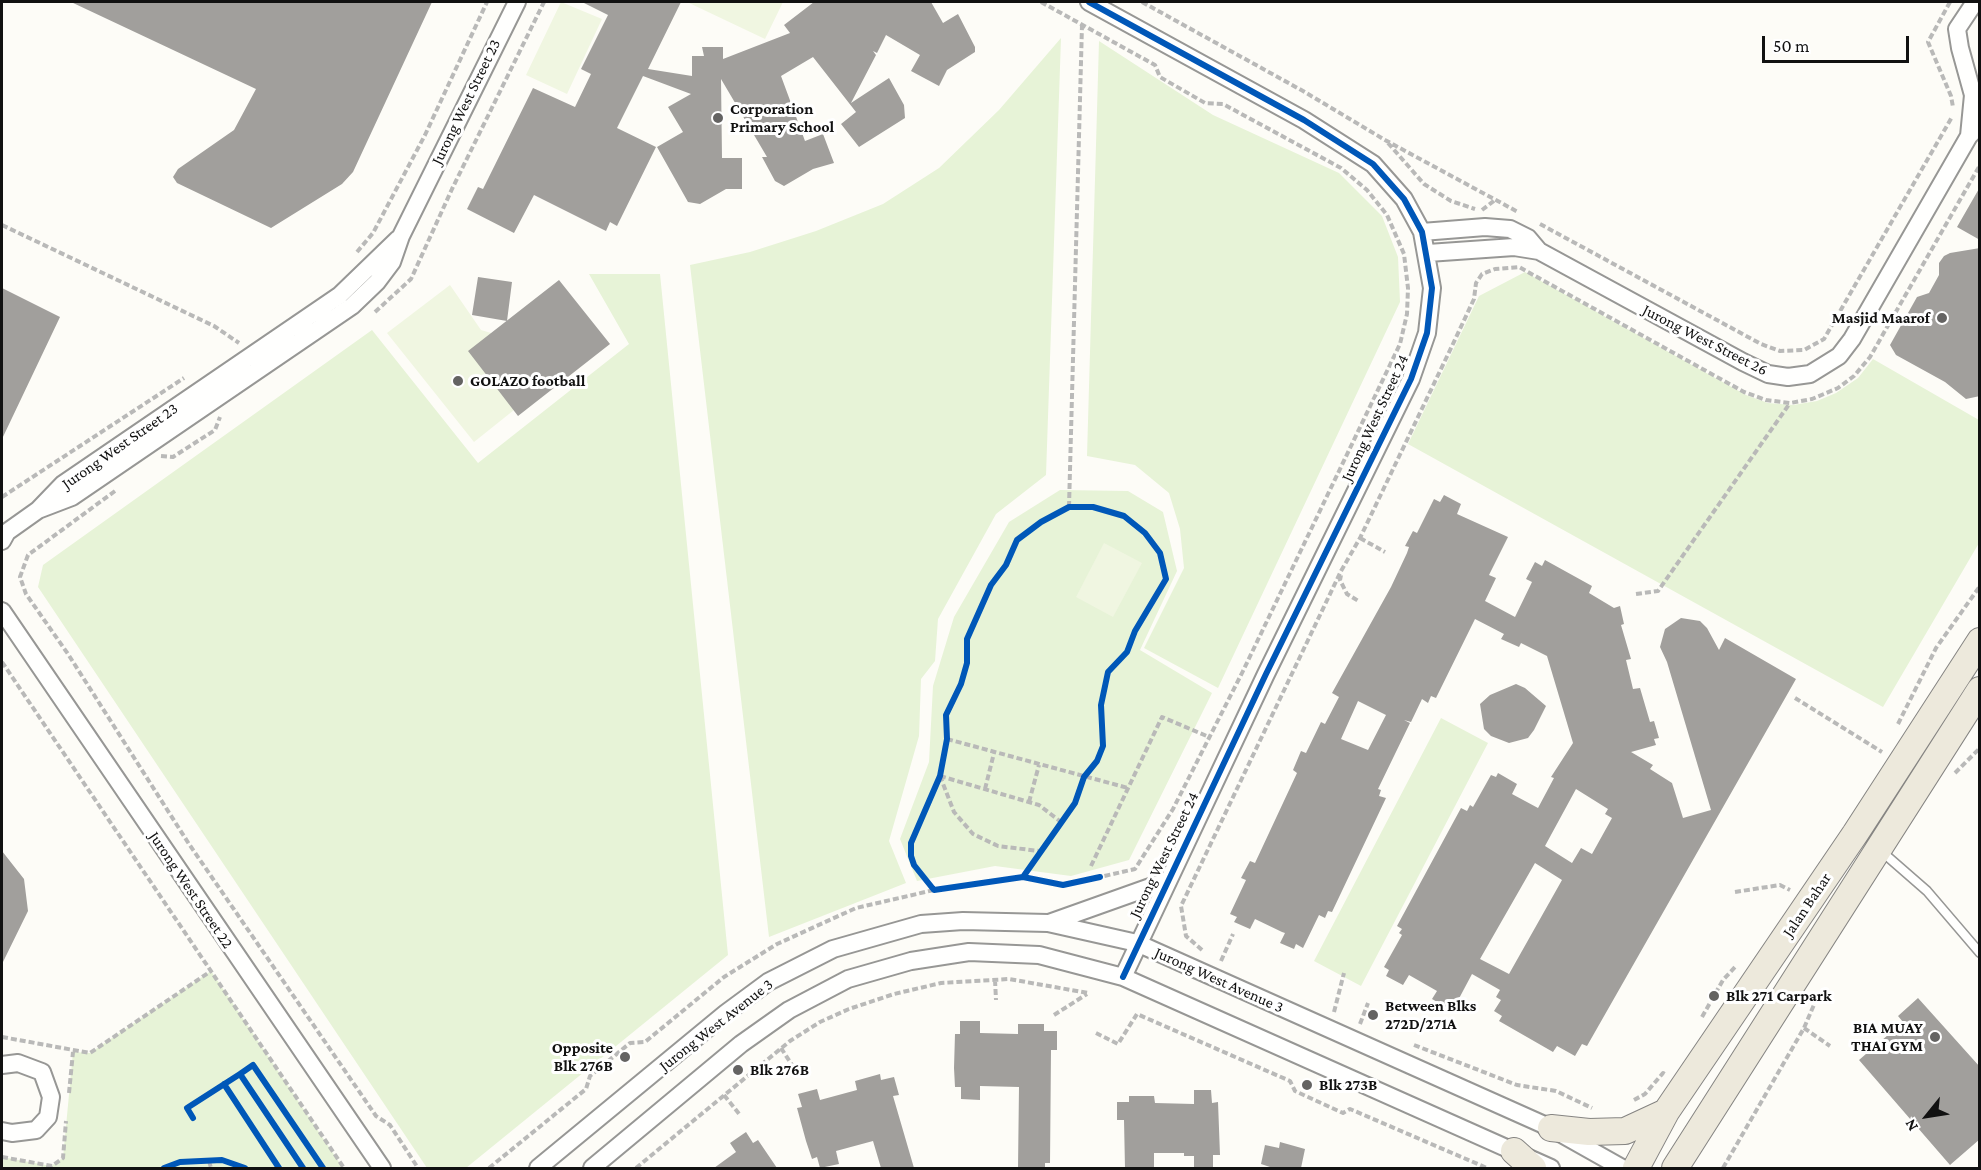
<!DOCTYPE html>
<html>
<head>
<meta charset="utf-8">
<style>
	body { margin:0 }
	#map { position:relative; width:1981px; height:1170px; overflow:hidden; background:#fdfcf7; font-family:"Crimson Pro",serif }
	canvas { display:block }
	.frame { position:absolute; inset:0; border:3px solid #111; pointer-events:none }
	.north { position:absolute; left:1897px; top:1086px; width:60px; height:60px; -webkit-text-stroke:4px #fff; paint-order:stroke; rotate:240deg; font-size:16px; font-weight:700; line-height:24px; text-align:center; color:#111 }
	.north::after { content:''; display:block; margin:auto; width:21px; height:27px; background:#111; clip-path:polygon(50% 0,100% 100%,50% 72%,0 100%) }
	.scale { position:absolute; left:1762px; top:36px; width:147px; height:27px; box-sizing:border-box; border:3px solid #111; border-top:0; padding-left:8px; font-size:18px; line-height:21px; white-space:nowrap; color:#111; -webkit-text-stroke:4px #fff; paint-order:stroke }
</style>
</head>
<body>
<div id="map">
<canvas width="1981" height="1170"></canvas>
<div class="frame"></div>
<div class="north">N</div>
<div class="scale">50 m</div>
</div>
<script>
const g = document.querySelector('canvas').getContext('2d');
g.lineJoin = 'round';
function fillPath(path, color) { g.fillStyle = color; g.fill(path, 'evenodd'); }
const poly = rows => new Path2D(rows.map(r => 'M' + r).join(''));
function trace(path, color, width, dash) { g.strokeStyle = color; g.lineWidth = width; g.lineCap = dash ? 'butt' : 'round'; g.setLineDash(dash || []); g.stroke(path); }
function label(font, color, halo, rows, align = 'center') {
  g.font = font + ' "Crimson Pro",serif'; g.lineWidth = 6; g.setLineDash([]); g.textBaseline = 'middle'; g.strokeStyle = halo; g.fillStyle = color; for (const [text, x, y, turn = 0] of rows) {
    g.save(); g.translate(x, y); g.rotate((+turn || 0) * Math.PI / 180); g.textAlign = isNaN(turn) ? turn : align; if (halo) g.strokeText(text, 0, 0); g.fillText(text, 0, 0); g.restore();
  }
}
fillPath(poly([
	[1061,38,1046,475,996,514,938,619,935,661,921,679,919,736,889,841,906,883,769,937,690,265,750,252,816,231,883,204,939,168,999,110],
	[1099,41,1213,115,1339,173,1382,216,1398,257,1400,302,1218,688,1144,648,1184,568,1180,529,1169,493,1135,465,1087,456],
	[1525,272,1746,395,1768,403,1793,405,1817,401,1836,393,1858,378,1873,359,1979,420,1979,543,1883,707,1408,444,1479,296],
	[589,274,660,274,728,955,466,1168,427,1168,38,587,43,565,372,330,478,463,629,344],
	[1060,490,1128,491,1163,512,1177,571,1140,650,1212,693,1129,860,1071,876,995,866,917,881,900,839,929,762,933,686,954,617,1009,522],
	[1441,718,1488,743,1361,986,1314,961],
	[211,971,343,1168,2,1168,2,1157,51,1166,63,1158,73,1052,90,1053]
]), '#e7f3d7');
fillPath(poly([
	[561,2,602,19,567,94,526,75],
	[687,2,783,2,765,39],
	[450,285,481,330,498,335,514,410,474,442,387,333],
	[1104,543,1142,563,1113,617,1076,597]
]), '#f0f6e1');
fillPath(poly([
	[71,2,432,2,353,172,342,184,271,228,177,183,173,177,178,169,234,130,256,89],
	[582,2,681,2,648,69,692,76,692,56,704,56,702,47,723,47,723,59,790,33,784,25,814,2,931,2,943,23,958,14,975,47,975,52,947,70,939,86,911,71,920,55,886,35,877,53,873,51,876,55,851,103,889,78,904,105,905,118,859,147,841,124,856,112,813,57,781,76,805,141,823,134,834,163,813,169,784,186,775,181,762,157,767,157,721,79,722,158,742,158,742,189,726,189,700,204,688,202,657,147,683,132,668,107,691,94,643,76,617,128,656,147,617,226,610,222,606,231,534,195,514,233,467,209,478,187,483,189,533,88,575,107,591,74,581,69,608,15],
	[1980,187,1980,240,1957,227],
	[1980,248,1980,396,1966,399,1945,382,1896,355,1890,345,1917,297,1929,293,1939,275,1939,263,1944,256,1950,253],
	[478,277,512,282,507,321,472,315],
	[559,280,610,344,518,416,468,351],
	[2,288,60,317,2,439],
	[1444,495,1461,504,1457,514,1508,537,1489,575,1496,578,1485,601,1515,617,1532,582,1526,579,1535,562,1542,566,1545,560,1592,586,1589,593,1614,608,1620,606,1624,624,1621,625,1631,659,1626,660,1633,689,1640,688,1650,722,1654,721,1659,738,1654,739,1656,745,1631,752,1653,765,1650,769,1672,783,1683,818,1711,810,1667,662,1660,647,1665,629,1681,618,1700,621,1707,628,1719,650,1725,638,1796,679,1587,1046,1582,1044,1575,1056,1557,1046,1553,1052,1499,1021,1502,1016,1494,1011,1501,1000,1496,997,1500,990,1472,974,1455,1006,1448,1002,1446,1007,1432,999,1437,991,1409,975,1403,985,1386,976,1389,970,1384,967,1402,935,1399,933,1402,929,1397,926,1461,808,1467,811,1470,805,1473,807,1491,775,1496,777,1498,773,1517,784,1512,794,1538,808,1554,778,1551,777,1573,743,1547,656,1521,643,1519,647,1501,639,1504,634,1475,619,1436,698,1431,696,1428,703,1422,699,1411,722,1404,720,1410,723,1378,789,1381,790,1379,796,1386,798,1332,912,1328,911,1325,918,1319,915,1303,948,1296,944,1294,949,1280,943,1285,933,1282,932,1255,919,1250,929,1234,922,1237,917,1230,914,1246,880,1241,878,1250,861,1255,863,1297,773,1293,770,1301,751,1306,753,1321,722,1325,724,1339,697,1332,693,1391,587,1407,553,1409,547,1405,546,1413,531,1417,533,1434,499,1440,502],
	[1358,701,1386,715,1368,750,1341,739],
	[1576,789,1608,809,1605,814,1612,818,1592,854,1581,848,1572,863,1545,846],
	[1535,863,1562,880,1509,974,1480,959],
	[1516,684,1525,688,1546,706,1534,730,1528,738,1509,743,1491,736,1484,729,1480,704,1490,695],
	[2,851,24,879,28,911,2,964],
	[1918,998,1980,1067,1980,1139,1950,1165,1859,1060,1903,1022,1898,1016],
	[960,1021,980,1021,980,1033,1018,1034,1018,1024,1044,1024,1044,1031,1057,1031,1057,1050,1051,1050,1050,1163,1045,1163,1045,1168,1018,1168,1019,1087,980,1086,980,1100,961,1099,961,1087,955,1087,954,1068,955,1034,960,1034],
	[880,1074,881,1080,894,1077,899,1095,893,1096,914,1168,881,1168,873,1141,836,1151,839,1164,820,1168,817,1157,812,1159,806,1141,797,1108,802,1107,798,1094,817,1089,820,1100,857,1090,855,1081],
	[1194,1090,1211,1090,1212,1103,1218,1102,1220,1155,1213,1155,1213,1168,1194,1168,1194,1156,1184,1156,1184,1153,1154,1153,1154,1168,1125,1168,1124,1120,1117,1120,1117,1102,1129,1102,1129,1096,1154,1096,1155,1103,1194,1104],
	[746,1132,753,1143,758,1140,777,1168,714,1168,736,1152,730,1143],
	[1280,1142,1305,1149,1301,1168,1273,1168,1261,1164,1265,1145,1279,1148]
]), '#a19f9c');
const lane = poly([
	[1880,850,1927,891,1980,953]
]);
const street = poly([
	[1089,2,1304,120,1373,164,1404,199,1422,232,1432,288,1427,333,1411,379,1266,674,1123,977],
	[1969,136,1973,95,1960,48,1957,29,1975,2],
	[1422,232,1485,227,1510,229,1528,238,1539,251,1743,362,1768,374,1788,377,1810,374,1839,356,1852,339,1969,136,1980,125],
	[1428,253,1514,247,1539,251],
	[38,510,72,497,352,306,377,282,392,262,401,236,517,2],
	[2,541,7,532,38,510,63,484,340,295,398,239],
	[2,611,382,1168],
	[1049,923,1167,881],
	[2,1065,18,1063,42,1072,51,1097,48,1117,36,1130,12,1133,2,1131],
	[538,1168,726,1013,768,982,833,949,921,924,963,921,1048,923,1137,943,1551,1128,1622,1168],
	[592,1168,741,1044,789,1010,848,979,911,961,969,952,1039,955,1123,977,1551,1168]
]);
const primary = poly([
	[1551,1128,1589,1132,1625,1131,1666,1112],
	[1514,1151,1533,1168],
	[1636,1168,1666,1112,1855,834,1980,641],
	[1675,1168,1980,690]
]);
trace(lane, '#979795', 11);
trace(street, '#979795', 20);
trace(primary, '#858482', 28);
trace(poly([
	[1041,2,1155,65,1160,77,1205,103,1223,104,1341,168,1367,190,1387,215,1404,254,1408,288,1407,314,1400,344,1243,671,1173,809,1135,869,1100,877],
	[1142,2,1303,91,1385,140,1518,212],
	[1950,2,1928,42,1951,96,1953,107],
	[1388,143,1424,184,1451,201,1475,209],
	[1482,210,1495,200],
	[1540,224,1761,344,1780,351,1804,350,1824,339,1952,117],
	[2,225,214,326,239,343],
	[357,252,373,233,425,135,487,2],
	[375,312,411,279,452,189,544,2],
	[161,456,173,457,215,430,220,417],
	[115,491,28,555,20,577,26,594,68,654,189,844,376,1116,390,1125,418,1168],
	[2,497,184,378],
	[1069,507,1082,25],
	[1360,538,1385,552],
	[1341,575,1340,580,1347,594,1360,602],
	[1636,594,1658,591,1790,403],
	[2,662,344,1168],
	[1795,698,1882,752],
	[1898,724,1936,648,1980,586],
	[947,739,1128,788],
	[1955,773,1980,748],
	[940,776,954,812,973,834,998,846,1039,851],
	[940,776,1039,805,1061,822],
	[985,789,994,753],
	[1029,802,1039,765],
	[1091,866,1162,717,1209,737],
	[1735,892,1780,885,1790,890],
	[1202,950,1186,936,1181,906,1341,571,1360,538,1452,346,1474,299,1476,283,1482,274,1495,269,1519,267,1744,392,1766,400,1790,403,1812,399,1838,388,1854,376,1870,357,1980,165],
	[1221,961,1233,934],
	[995,980,996,1000],
	[1334,1012,1344,973],
	[1054,1015,1087,994],
	[1702,1017,1723,980,1736,966],
	[1360,1024,1368,1003],
	[1804,1028,1830,1046],
	[1096,1033,1118,1044,1137,1014,1290,1081,1295,1091,1343,1113,1350,1109,1487,1168],
	[2,1037,90,1053,211,971],
	[1414,1045,1517,1085,1556,1091,1592,1108],
	[781,1048,796,1071],
	[69,1093,73,1052],
	[724,1095,740,1115],
	[1634,1100,1645,1094,1663,1073,1666,1075],
	[193,1118,187,1108,240,1074,303,1168],
	[2,1157,52,1166,63,1158,66,1121],
	[209,1161,211,1168],
	[489,1168,586,1089,590,1076,630,1043,645,1042,724,977,777,944,856,908,934,890],
	[636,1168,790,1041,820,1022,849,1009,894,994,941,983,1009,979,1088,993],
	[1723,1168,1804,1028,1816,1000,1809,996]
]), '#b9b9b8', 4, [6, 3]);
trace(lane, '#fffffe', 8);
trace(street, '#fffffe', 16);
trace(primary, '#ede9dc', 26);
trace(poly([
	[1089,2,1304,120,1373,164,1404,199,1422,232,1432,288,1427,333,1411,379,1266,674,1123,977],
	[1023,877,1075,803,1084,777,1097,761,1103,746,1101,705,1108,672,1127,652,1135,631,1166,579,1160,553,1145,533,1124,516,1093,507,1069,507,1041,522,1017,540,1006,565,991,585,967,639,967,663,961,684,946,715,947,739,940,776,911,843,911,856,914,865,934,890,1023,877,1063,885,1100,877],
	[240,1074,253,1065,323,1168],
	[224,1084,279,1168],
	[193,1118,187,1108,240,1074,303,1168],
	[164,1168,180,1162,222,1160,245,1168]
]), '#0057b8', 6);
for (const [x, y, r, color] of [
	[718,118,6,"#646362"],
	[1942,318,6,"#646362"],
	[458,381,6,"#646362"],
	[1714,996,6,"#646362"],
	[1373,1015,6,"#646362"],
	[1935,1037,6,"#646362"],
	[625,1057,6,"#646362"],
	[738,1070,6,"#646362"],
	[1307,1085,6,"#646362"]
]) { const dot = new Path2D(); dot.arc(x, y, r, 0, 2 * Math.PI); g.fillStyle = color; g.fill(dot); trace(dot, '#fff', 2); }
label('16px', '#111', '#fff', [
	["Jurong West Street 23",466,102,-64],
	["Jurong West Street 26",1705,340,27],
	["Jurong West Street 24",1375,418,-65],
	["Jurong West Street 23",120,446,-35],
	["Jurong West Street 24",1164,855,-64],
	["Jurong West Street 22",191,890,56],
	["Jalan Bahar",1807,905,-56],
	["Jurong West Avenue 3",1219,980,24],
	["Jurong West Avenue 3",716,1025,-38]
]);
label('bold 16px', '#111', '#fff', [
	["Corporation",730,109],
	["Primary School",730,127],
	["Masjid Maarof",1930,318,"right"],
	["GOLAZO football",470,381],
	["Blk 271 Carpark",1726,996],
	["Between Blks",1385,1006],
	["272D/271A",1385,1024],
	["BIA MUAY",1923,1028,"right"],
	["THAI GYM",1923,1046,"right"],
	["Opposite",613,1048,"right"],
	["Blk 276B",613,1066,"right"],
	["Blk 276B",750,1070],
	["Blk 273B",1319,1085]
], 'left');
</script>
</body>
</html>
